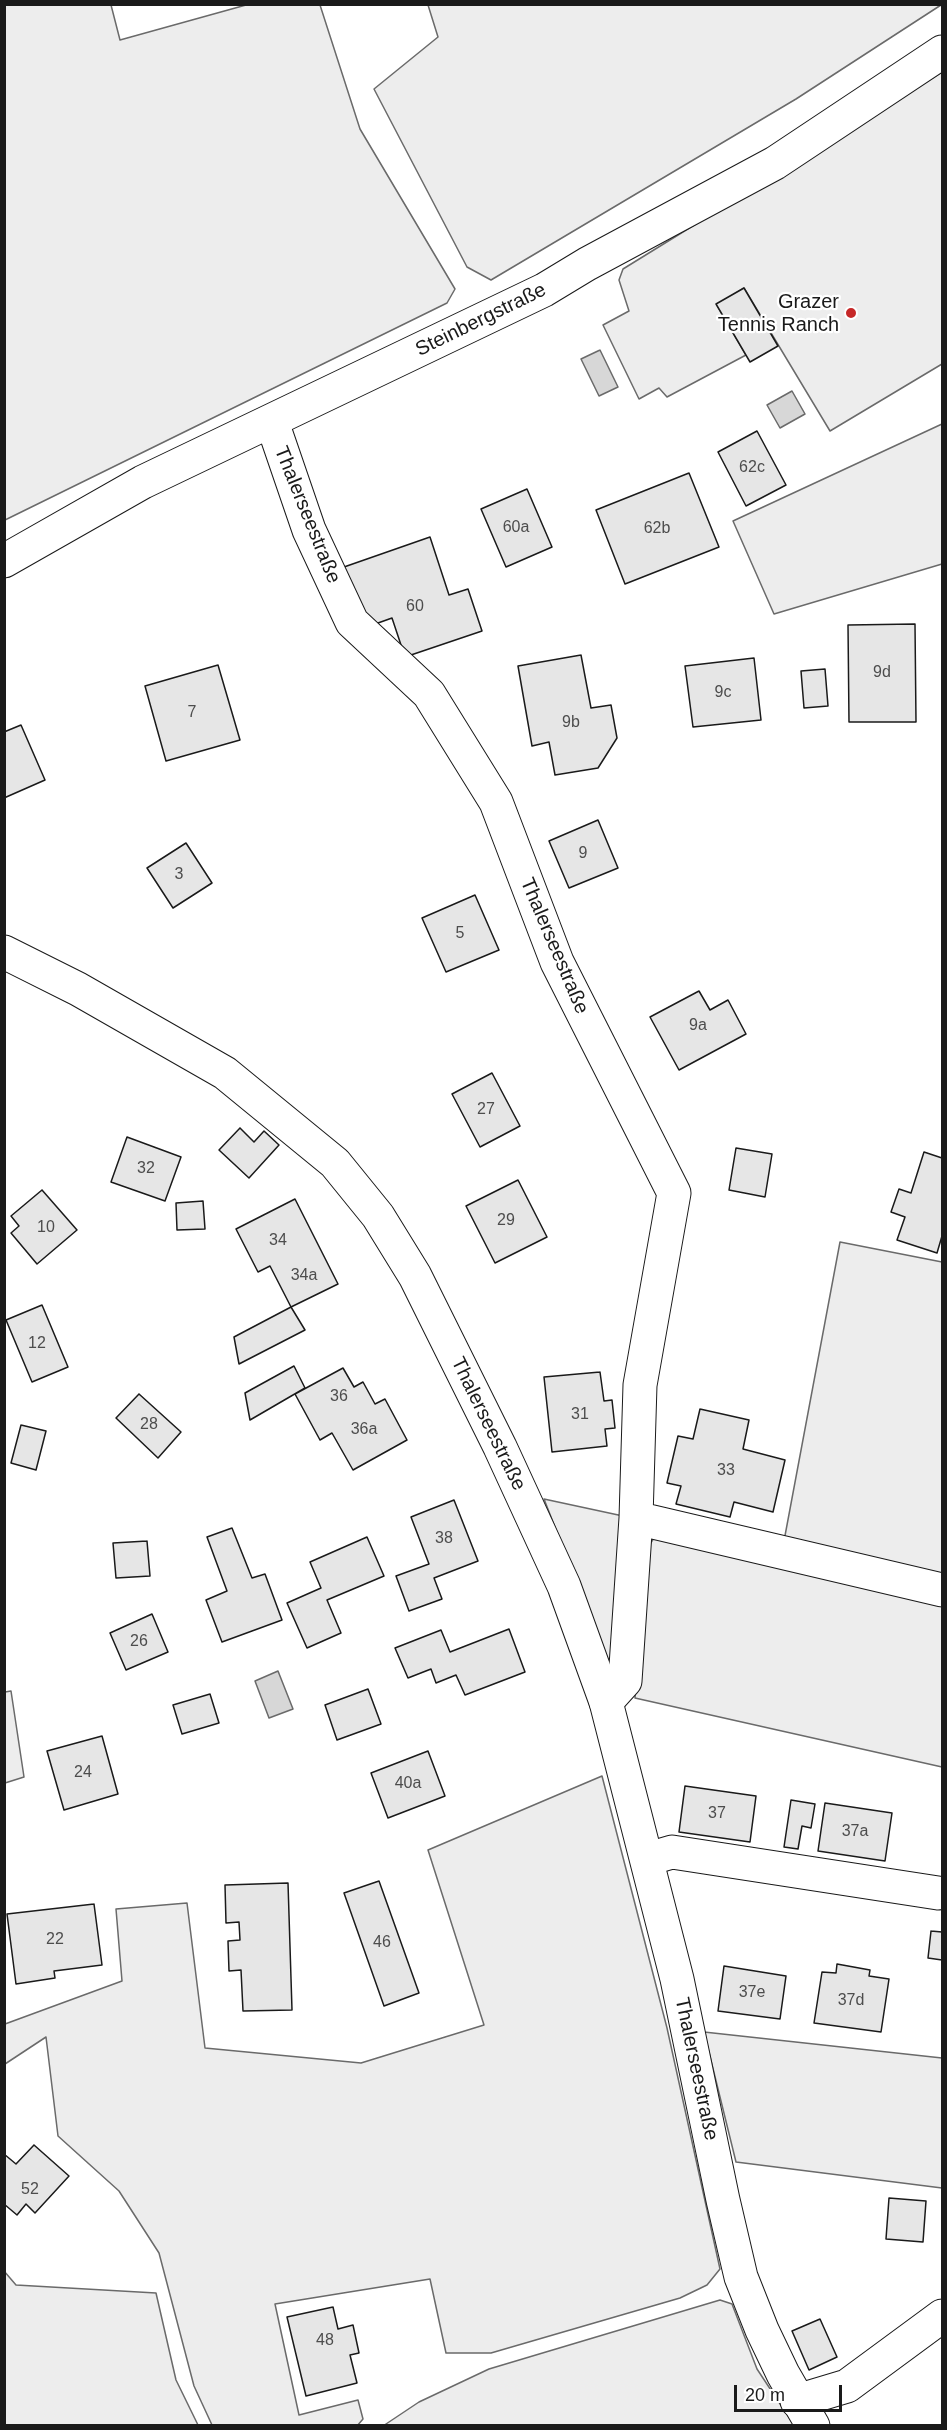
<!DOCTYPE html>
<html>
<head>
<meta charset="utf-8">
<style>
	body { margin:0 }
	#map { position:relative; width:947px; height:2430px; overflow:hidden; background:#fff; font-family:Arial,sans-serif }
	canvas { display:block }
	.frame { position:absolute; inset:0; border:6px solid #1a1a1a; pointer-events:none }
	.scale { position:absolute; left:734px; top:2385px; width:108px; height:27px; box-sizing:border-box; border:3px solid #1a1a1a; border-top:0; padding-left:8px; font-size:18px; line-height:21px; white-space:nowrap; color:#1a1a1a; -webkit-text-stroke:4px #fff; paint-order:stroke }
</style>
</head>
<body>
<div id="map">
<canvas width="947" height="2430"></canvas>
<div class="frame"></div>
<div class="scale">20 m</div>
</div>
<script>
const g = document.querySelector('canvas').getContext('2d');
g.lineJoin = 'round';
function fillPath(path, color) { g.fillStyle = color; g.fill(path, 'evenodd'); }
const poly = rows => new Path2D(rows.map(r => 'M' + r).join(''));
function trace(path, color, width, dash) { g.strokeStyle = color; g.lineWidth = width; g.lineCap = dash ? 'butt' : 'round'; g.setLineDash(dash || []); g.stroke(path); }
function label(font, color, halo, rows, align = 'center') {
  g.font = font + ' Arial,sans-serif'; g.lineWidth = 4.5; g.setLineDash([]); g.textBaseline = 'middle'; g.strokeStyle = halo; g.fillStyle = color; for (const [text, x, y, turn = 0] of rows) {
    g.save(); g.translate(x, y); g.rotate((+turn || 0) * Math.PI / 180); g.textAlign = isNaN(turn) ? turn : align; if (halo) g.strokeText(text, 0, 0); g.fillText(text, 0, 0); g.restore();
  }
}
const built = poly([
	[5,4,111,5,120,40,246,5,320,5,360,129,455,289,447,303,5,520,5,4],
	[428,5,428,4,941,5,796,99,491,280,467,267,374,89,438,37,428,5],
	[942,72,942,364,830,431,744,288,717,305,746,355,667,397,659,388,639,399,603,325,629,311,619,280,623,269,942,72],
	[942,424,942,564,774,614,733,521,942,424],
	[840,1242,942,1262,942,1580,784,1541,840,1242],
	[544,1499,623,1516,612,1673,544,1499],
	[654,1538,942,1601,942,1767,635,1698,642,1556,654,1538],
	[11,1691,24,1777,5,1783,5,1692,11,1691],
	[602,1776,667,2028,720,2269,707,2285,680,2298,491,2353,446,2353,430,2279,275,2304,299,2415,358,2400,363,2419,357,2426,212,2425,194,2386,159,2253,119,2191,58,2136,46,2037,5,2064,5,2024,122,1981,116,1909,187,1903,205,2048,361,2063,484,2025,428,1850,602,1776],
	[704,2032,942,2058,942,2188,736,2162,704,2032],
	[4,2271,16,2285,156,2293,176,2380,198,2425,5,2425,4,2271],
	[720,2300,732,2304,757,2369,794,2425,383,2426,419,2402,489,2369,720,2300]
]);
fillPath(built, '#ededed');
trace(built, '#6a6a6a', 1.5);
const water = poly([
	[600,350,618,387,599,396,581,359,600,350],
	[792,391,805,414,780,428,767,405,792,391],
	[278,1671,293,1709,269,1718,255,1681,278,1671]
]);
fillPath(water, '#d7d7d7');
trace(water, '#6a6a6a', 1.5);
const building = poly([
	[744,288,778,346,750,362,716,304,744,288],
	[757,431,786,485,746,506,718,452,757,431],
	[689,473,719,547,625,584,596,510,689,473],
	[527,489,552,547,506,567,481,509,527,489],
	[430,537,449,595,468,589,482,631,405,657,392,618,364,628,344,567,430,537],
	[915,624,916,722,849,722,848,625,915,624],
	[581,655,591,708,611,705,617,738,598,768,555,775,549,742,532,746,518,666,581,655],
	[754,658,761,720,693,727,685,666,754,658],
	[218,665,240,740,166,761,145,686,218,665],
	[825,669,828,706,804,708,801,671,825,669],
	[21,725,45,780,4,798,4,732,21,725],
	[598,820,618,868,569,888,549,841,598,820],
	[186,843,212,883,173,908,147,868,186,843],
	[475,895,499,950,446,972,422,918,475,895],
	[699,991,710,1010,728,1000,746,1034,679,1070,650,1017,699,991],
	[492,1073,520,1126,480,1147,452,1094,492,1073],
	[240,1128,254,1142,264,1131,279,1145,249,1178,219,1150,240,1128],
	[127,1137,181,1157,165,1201,111,1182,127,1137],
	[736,1148,772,1154,765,1197,729,1190,736,1148],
	[924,1152,942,1158,942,1236,937,1253,897,1240,905,1217,891,1212,899,1189,911,1193,924,1152],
	[518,1180,547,1237,495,1263,466,1206,518,1180],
	[42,1190,77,1230,37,1264,11,1233,19,1226,11,1216,42,1190],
	[295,1199,338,1284,291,1307,270,1266,258,1272,236,1229,295,1199],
	[203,1201,205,1229,177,1230,176,1203,203,1201],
	[42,1305,68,1367,32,1382,6,1320,42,1305],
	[291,1307,305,1330,239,1364,234,1337,291,1307],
	[294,1366,305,1388,250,1420,245,1393,294,1366],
	[343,1368,354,1387,363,1382,375,1404,385,1399,407,1440,353,1470,332,1433,320,1440,295,1394,343,1368],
	[600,1372,604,1401,612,1400,615,1428,605,1429,607,1446,552,1452,544,1377,600,1372],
	[139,1394,181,1432,158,1458,116,1418,139,1394],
	[700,1409,749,1420,743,1449,785,1460,773,1512,734,1502,730,1517,676,1504,681,1486,667,1483,678,1436,693,1439,700,1409],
	[21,1425,46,1431,36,1470,11,1463,21,1425],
	[454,1500,478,1561,434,1578,442,1599,409,1611,396,1576,429,1564,411,1517,454,1500],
	[232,1528,252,1578,265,1574,282,1620,222,1642,206,1600,227,1591,207,1537,232,1528],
	[367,1537,384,1576,327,1600,341,1633,307,1648,287,1603,321,1588,310,1562,367,1537],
	[147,1541,150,1576,116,1578,113,1543,147,1541],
	[152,1614,168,1652,126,1670,110,1633,152,1614],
	[509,1629,525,1672,465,1695,456,1675,436,1683,431,1669,408,1678,395,1648,441,1630,450,1652,509,1629],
	[368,1689,381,1724,337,1740,325,1705,368,1689],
	[210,1694,219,1723,182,1734,173,1705,210,1694],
	[102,1736,118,1794,64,1810,47,1751,102,1736],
	[428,1751,445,1796,388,1818,371,1773,428,1751],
	[685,1786,756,1796,750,1842,679,1832,685,1786],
	[791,1800,815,1804,811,1828,802,1826,798,1849,784,1847,791,1800],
	[825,1803,892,1813,885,1861,818,1851,825,1803],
	[379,1881,419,1993,384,2006,344,1893,379,1881],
	[288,1883,292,2010,243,2011,241,1970,229,1971,228,1941,240,1940,239,1922,226,1923,225,1885,288,1883],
	[94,1904,102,1965,54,1971,55,1978,16,1984,7,1914,94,1904],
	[931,1931,942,1932,942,1960,928,1958,931,1931],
	[837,1964,870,1970,869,1976,889,1979,881,2032,814,2023,822,1972,836,1973,837,1964],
	[724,1966,786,1976,780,2019,718,2011,724,1966],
	[34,2145,69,2176,35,2213,26,2204,17,2215,4,2204,4,2154,16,2164,34,2145],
	[889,2198,926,2201,923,2242,886,2239,889,2198],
	[333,2307,338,2329,353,2325,359,2353,350,2355,357,2383,306,2396,287,2317,333,2307],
	[820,2319,837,2357,809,2370,792,2331,820,2319]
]);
fillPath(building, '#e6e6e6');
trace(building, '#1a1a1a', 1.5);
const minor = poly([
	[272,422,309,530,352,622,429,694,496,802,557,962,674,1193,640,1385,636,1518,625,1681,606,1702],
	[636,1518,942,1590],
	[648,1859,672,1852,938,1893],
	[797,2401,847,2386,942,2316]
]);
const secondary = poly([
	[4,561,143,482,544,290,587,264,775,163,942,52],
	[4,952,78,989,225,1073,335,1163,378,1216,415,1276,500,1447,564,1586,606,1702,677,1979,723,2200,741,2277,762,2330,783,2374,813,2426]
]);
trace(minor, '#1a1a1a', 35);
trace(secondary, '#1a1a1a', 35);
trace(minor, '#fff', 33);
trace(secondary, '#fff', 33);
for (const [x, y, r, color] of [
	[851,313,6,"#c62828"]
]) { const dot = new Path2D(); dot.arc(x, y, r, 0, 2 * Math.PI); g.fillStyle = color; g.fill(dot); trace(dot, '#fff', 2); }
label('16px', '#4d4d4d', null, [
	["62c",752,468],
	["60a",516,528],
	["62b",657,529],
	["60",415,607],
	["9d",882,673],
	["9c",723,693],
	["7",192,713],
	["9b",571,723],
	["9",583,854],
	["3",179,875],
	["5",460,934],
	["9a",698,1026],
	["27",486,1110],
	["32",146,1169],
	["29",506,1221],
	["10",46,1228],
	["34",278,1241],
	["34a",304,1276],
	["12",37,1344],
	["36",339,1397],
	["31",580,1415],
	["28",149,1425],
	["36a",364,1430],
	["33",726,1471],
	["38",444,1539],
	["26",139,1642],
	["24",83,1773],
	["40a",408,1784],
	["37",717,1814],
	["37a",855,1832],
	["22",55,1940],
	["46",382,1943],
	["37e",752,1993],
	["37d",851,2001],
	["52",30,2190],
	["48",325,2341]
]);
label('20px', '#1a1a1a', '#fff', [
	["Grazer",839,302],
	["Tennis Ranch",839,325]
], 'right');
label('20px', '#1a1a1a', '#fff', [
	["Steinbergstraße",481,320,-26],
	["Thalerseestraße",307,515,68],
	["Thalerseestraße",554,946,67],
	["Thalerseestraße",488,1424,64],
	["Thalerseestraße",696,2069,78]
]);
</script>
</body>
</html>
